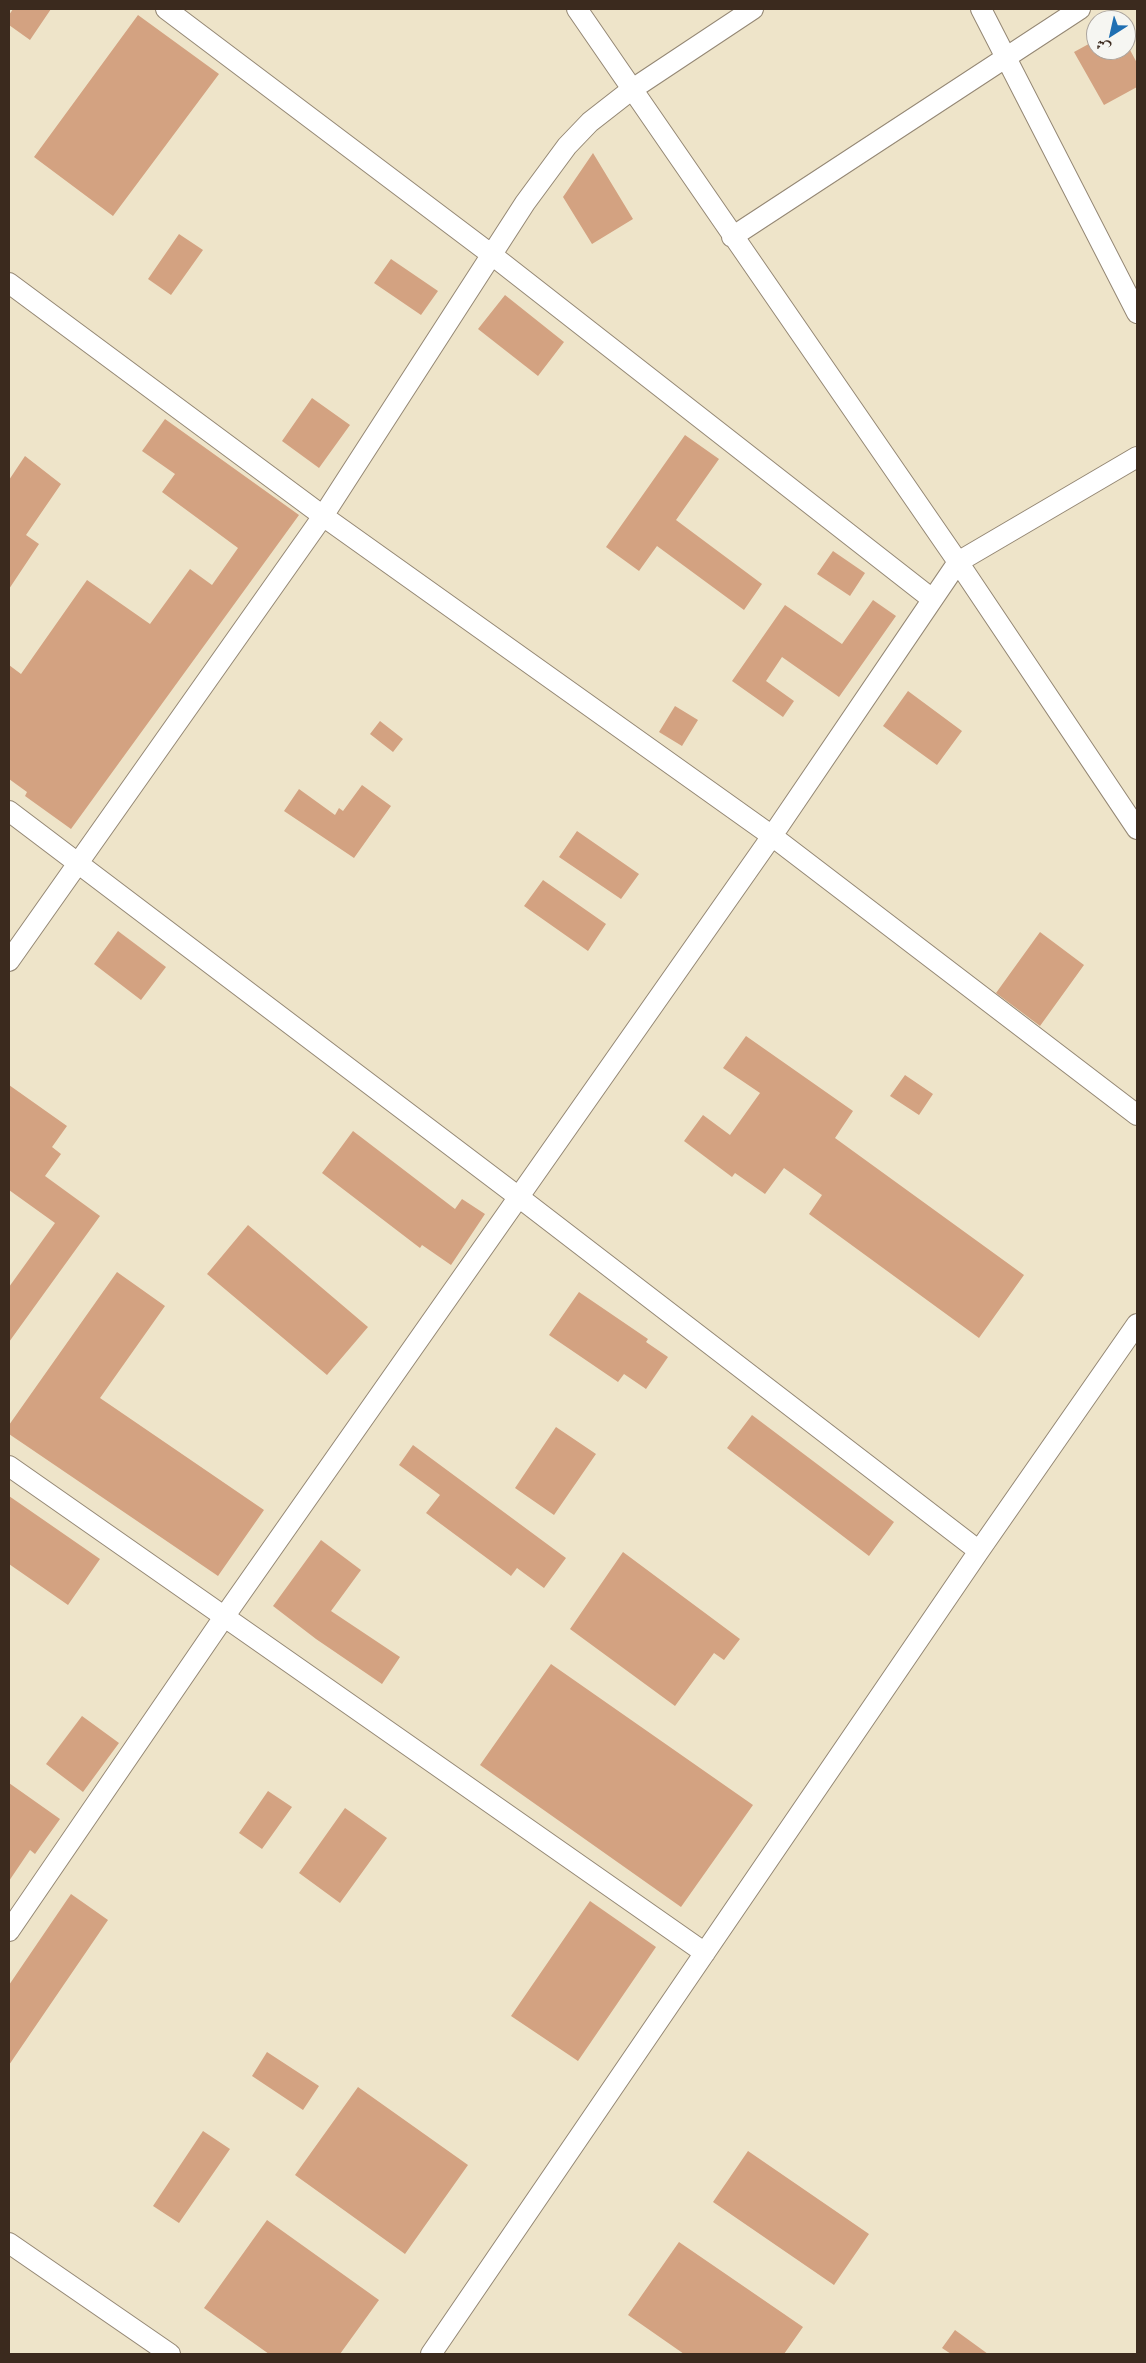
<!DOCTYPE html>
<html>
<head>
<meta charset="utf-8">
<style>
	body { margin:0 }
	#map { position:relative; width:1146px; height:2363px; overflow:hidden; background:#eee4c9; font-family:"EB Garamond",Amiri,serif }
	canvas { display:block }
	.frame { position:absolute; inset:0; border:10px solid #3b2a1e; pointer-events:none }
	.north { position:absolute; left:1086px; top:10px; width:50px; height:50px; box-sizing:border-box; background:#f6f6f2; border:1px solid #aba49d; border-radius:50%; rotate:215deg; font-size:14px; font-weight:700; line-height:20px; text-align:center; color:#3b2a1e }
	.north::after { content:''; display:block; margin:auto; width:18px; height:22px; background:#1f6fb2; clip-path:polygon(50% 0,100% 100%,50% 72%,0 100%) }
</style>
</head>
<body>
<div id="map">
<canvas width="1146" height="2363"></canvas>
<div class="frame"></div>
<div class="north">ش</div>
</div>
<script>
const g = document.querySelector('canvas').getContext('2d');
g.lineJoin = 'round';
function fillPath(path, color) { g.fillStyle = color; g.fill(path, 'evenodd'); }
const poly = rows => new Path2D(rows.map(r => 'M' + r).join(''));
function trace(path, color, width, dash) { g.strokeStyle = color; g.lineWidth = width; g.lineCap = dash ? 'butt' : 'round'; g.setLineDash(dash || []); g.stroke(path); }
fillPath(poly([
	[13,9,51,9,30,40,9,25,9,15],
	[138,15,219,74,113,216,34,157],
	[1096,40,1096,50,1130,50,1137,63,1137,87,1104,105,1074,52],
	[593,153,633,219,592,244,563,197],
	[179,234,203,250,171,295,148,279],
	[391,259,438,291,421,315,374,283],
	[505,295,564,342,538,376,478,329],
	[312,398,350,425,319,468,282,441],
	[165,419,299,515,71,829,25,796,27,792,9,779,9,665,21,674,87,580,150,624,190,569,212,585,238,548,162,492,175,474,142,451],
	[685,435,719,459,676,520,762,584,744,610,657,546,639,571,606,547],
	[25,456,61,484,26,535,39,544,9,589,9,480],
	[833,551,865,573,850,596,817,574],
	[873,600,896,616,839,697,782,657,766,681,794,701,783,717,732,681,785,605,842,644],
	[908,691,962,731,937,765,883,726],
	[675,706,698,720,682,746,659,732],
	[380,721,403,739,393,752,370,734],
	[362,785,391,806,354,858,284,811,299,789,335,815,339,808,343,811],
	[577,831,639,874,621,899,559,857],
	[543,880,606,924,588,951,524,906],
	[118,931,166,967,141,1000,94,964],
	[1040,932,1084,965,1040,1026,996,993],
	[746,1036,853,1111,835,1138,1024,1275,979,1338,809,1214,822,1195,784,1168,765,1194,735,1173,732,1177,684,1141,703,1115,730,1135,760,1093,723,1068],
	[905,1075,933,1094,919,1115,890,1096],
	[9,1085,67,1126,52,1147,61,1154,45,1176,100,1216,9,1342,9,1287,55,1223,9,1190],
	[353,1131,455,1209,462,1199,485,1214,451,1265,422,1245,420,1248,322,1173],
	[248,1225,368,1327,327,1375,207,1274],
	[117,1272,165,1306,100,1398,264,1510,218,1576,9,1434,9,1425],
	[579,1292,648,1339,646,1342,668,1357,646,1389,624,1374,618,1382,549,1335],
	[752,1415,894,1522,869,1556,727,1448],
	[556,1427,596,1454,554,1515,515,1488],
	[413,1445,566,1558,544,1588,517,1568,511,1576,426,1513,440,1495,399,1465],
	[9,1496,100,1559,68,1605,9,1564],
	[321,1540,361,1570,331,1611,400,1657,382,1684,316,1639,273,1606],
	[623,1552,740,1639,724,1660,714,1653,675,1706,570,1629],
	[551,1664,753,1805,681,1907,480,1765],
	[82,1716,119,1743,83,1792,46,1764],
	[9,1783,60,1819,35,1854,30,1850,9,1881],
	[268,1791,292,1807,262,1849,239,1833],
	[345,1808,387,1838,340,1903,299,1873],
	[71,1894,108,1920,9,2065,9,1985],
	[590,1901,656,1947,578,2061,511,2016],
	[267,2052,319,2086,303,2110,252,2076],
	[358,2087,468,2165,405,2254,295,2175],
	[203,2131,230,2149,179,2223,153,2206],
	[748,2151,869,2234,834,2285,713,2202],
	[267,2220,379,2300,340,2354,269,2354,204,2308],
	[679,2242,803,2327,784,2354,684,2354,628,2315],
	[955,2330,988,2354,951,2354,942,2348]
]), '#d3a281');
const minor = poly([
	[166,9,492,255,932,599],
	[577,9,958,562,1137,829],
	[981,9,1137,313],
	[732,237,1080,9],
	[9,283,323,516,525,203,567,146,590,122,631,90,753,9],
	[9,811,520,1198,979,1551],
	[9,961,323,516,772,836,1137,1115],
	[9,1466,705,1953],
	[9,1931,224,1617,772,836,958,562,1137,457],
	[9,2243,170,2354],
	[431,2354,979,1551,1137,1324]
]);
trace(minor, '#948774', 22);
trace(minor, '#fff', 20);
</script>
</body>
</html>
